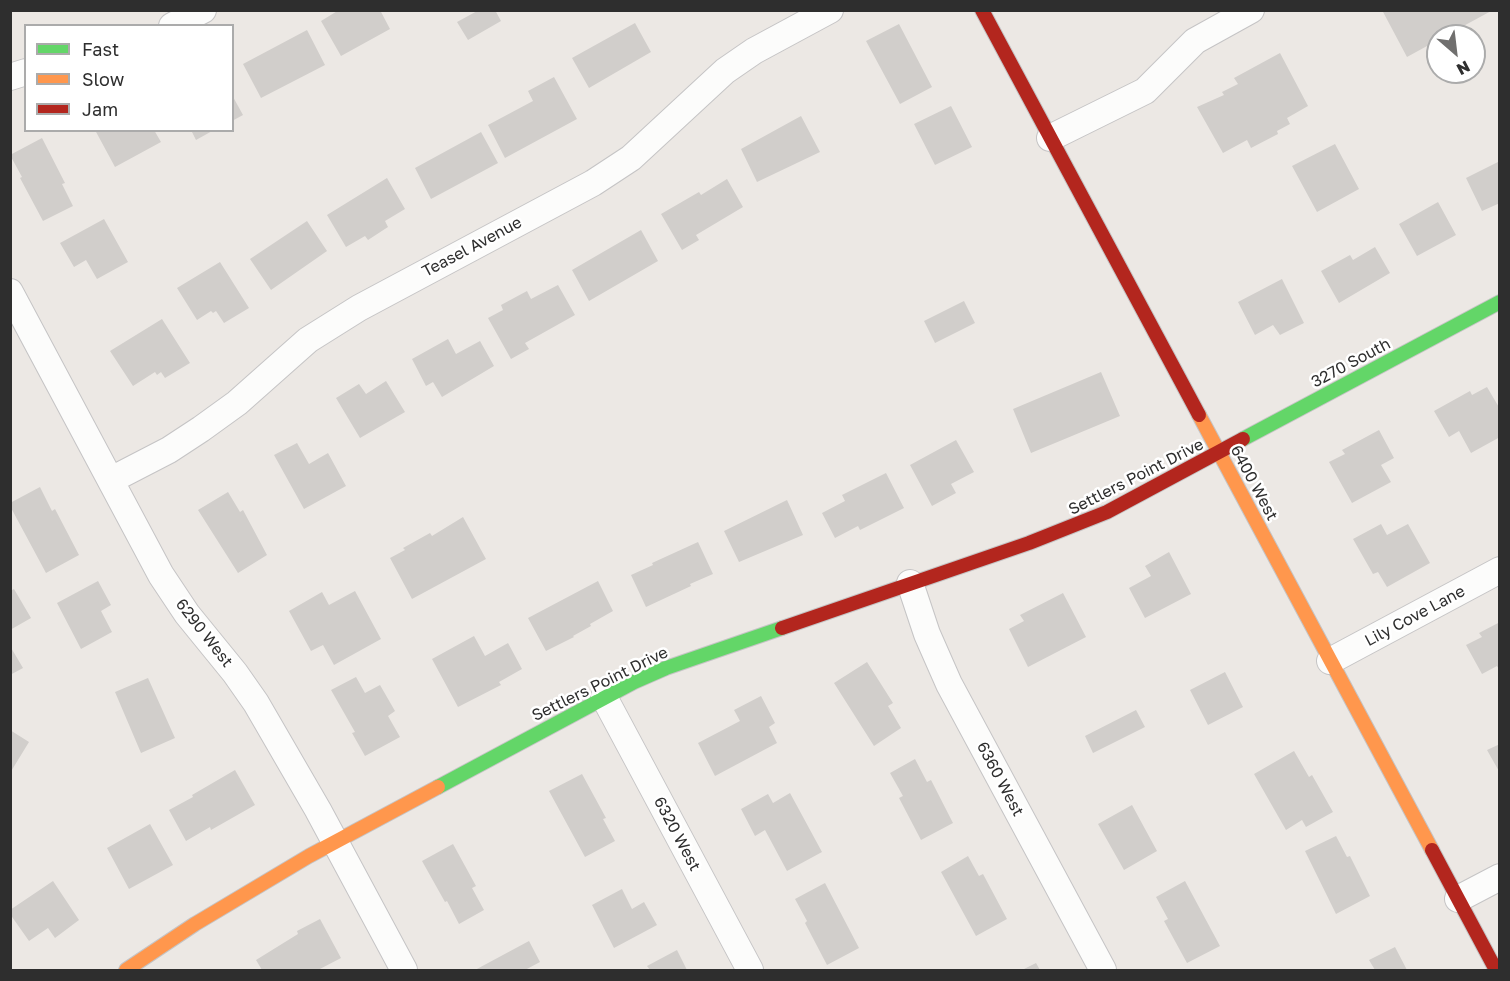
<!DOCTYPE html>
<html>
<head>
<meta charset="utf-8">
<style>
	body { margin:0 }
	#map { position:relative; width:1510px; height:981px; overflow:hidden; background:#ece8e4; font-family:"Golos Text",sans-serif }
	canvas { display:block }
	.frame { position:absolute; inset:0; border:12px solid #2e2e2e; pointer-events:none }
	.legend { position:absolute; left:24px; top:24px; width:210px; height:108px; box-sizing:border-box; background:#fff; border:2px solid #ababab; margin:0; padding:8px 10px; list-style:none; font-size:18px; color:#2e2e2e }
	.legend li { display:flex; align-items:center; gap:12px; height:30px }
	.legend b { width:30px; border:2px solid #ababab }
	.north { position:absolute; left:1426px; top:24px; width:60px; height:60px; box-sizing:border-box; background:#fff; border:2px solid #ababab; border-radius:50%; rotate:152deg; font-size:16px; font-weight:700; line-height:24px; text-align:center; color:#2e2e2e }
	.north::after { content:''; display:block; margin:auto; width:21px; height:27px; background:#706f6e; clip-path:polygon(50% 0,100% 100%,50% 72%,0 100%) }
</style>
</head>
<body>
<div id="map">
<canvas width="1510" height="981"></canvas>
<div class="frame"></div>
<ul class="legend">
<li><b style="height:8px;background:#63d668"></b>Fast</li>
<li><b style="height:8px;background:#ff974d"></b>Slow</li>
<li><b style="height:8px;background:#b3261e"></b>Jam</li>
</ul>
<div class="north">N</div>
</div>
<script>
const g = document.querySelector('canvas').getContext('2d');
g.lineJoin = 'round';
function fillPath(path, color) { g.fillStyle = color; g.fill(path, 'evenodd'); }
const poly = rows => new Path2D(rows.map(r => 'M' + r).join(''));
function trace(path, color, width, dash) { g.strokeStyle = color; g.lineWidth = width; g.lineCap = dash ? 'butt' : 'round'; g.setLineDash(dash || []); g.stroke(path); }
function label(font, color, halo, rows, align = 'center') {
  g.font = font + ' "Golos Text",sans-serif'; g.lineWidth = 5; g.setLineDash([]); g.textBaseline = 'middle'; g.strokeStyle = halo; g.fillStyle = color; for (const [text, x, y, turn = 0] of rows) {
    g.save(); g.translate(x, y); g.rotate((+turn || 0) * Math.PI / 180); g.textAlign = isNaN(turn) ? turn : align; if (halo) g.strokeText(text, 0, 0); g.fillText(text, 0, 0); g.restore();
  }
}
fillPath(poly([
	[339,10,380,10,390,29,341,56,321,21],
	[479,10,495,10,501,21,468,40,457,22],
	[1382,10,1493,10,1445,36,1438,36,1438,40,1407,57],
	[635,23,651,52,589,88,572,58],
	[899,24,932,87,900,104,866,41],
	[307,30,325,65,261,98,243,64],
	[1280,53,1308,106,1287,118,1290,124,1277,131,1278,134,1251,148,1247,140,1223,153,1197,107,1224,95,1222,92,1238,84,1234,78],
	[554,77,577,119,505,158,488,125,533,101,528,91],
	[232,95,243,115,232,121],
	[951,106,972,147,935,165,914,124],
	[801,116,820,152,757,182,741,149],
	[95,130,154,130,161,142,115,167],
	[191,130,214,130,196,140],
	[481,132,498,163,431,199,415,168],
	[42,138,65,183,62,184,73,206,43,221,20,178,22,177,10,155],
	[1335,144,1359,189,1317,212,1292,166],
	[1500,161,1500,203,1482,211,1466,178],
	[387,178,405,209,385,221,388,227,368,240,365,236,346,247,327,215],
	[727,179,743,207,696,235,699,240,682,250,661,214,699,192,701,195],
	[1438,202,1456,235,1417,256,1399,224],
	[104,219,128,262,97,279,86,260,74,267,60,243],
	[307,221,327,251,271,290,250,259],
	[641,230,658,261,589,301,572,270],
	[1375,247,1390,273,1339,303,1321,271,1350,255,1353,260],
	[220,262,249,308,224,323,216,311,213,313,211,311,197,320,177,288],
	[1282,279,1304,323,1280,335,1273,325,1255,335,1238,302],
	[558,285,575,315,525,343,529,349,511,359,488,318,503,310,501,305,527,291,531,299],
	[964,301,975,323,935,343,924,321],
	[162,319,190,363,165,378,161,372,157,375,155,372,133,386,110,351],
	[448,339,456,354,480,341,494,366,442,397,433,382,426,386,412,359],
	[1101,372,1120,416,1031,453,1013,409],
	[386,381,405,412,360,438,336,398,359,384,366,394],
	[1487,387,1500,409,1500,437,1471,453,1459,431,1449,437,1434,411,1470,391,1472,395],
	[1379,430,1394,458,1381,465,1391,482,1352,503,1329,462,1345,454,1342,450],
	[956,440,974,472,951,484,956,493,932,506,910,465],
	[297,443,309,464,328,453,346,486,304,509,274,455],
	[886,473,904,508,860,530,858,526,835,538,822,513,845,501,842,495],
	[40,487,52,511,55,509,79,555,46,573,10,506,10,503],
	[228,492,240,512,243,510,267,555,238,573,198,510],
	[787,500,803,535,739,562,724,531],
	[463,517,486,559,412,599,390,558,405,550,403,548,430,533,432,536],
	[1381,524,1387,535,1408,524,1430,563,1387,587,1378,572,1373,574,1353,539],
	[698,542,713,574,690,584,691,586,646,607,631,575,653,565,652,563],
	[1169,552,1191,594,1145,618,1129,588,1151,576,1145,566],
	[98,581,111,605,101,611,112,632,81,649,57,603],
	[598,581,613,611,590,624,591,626,573,636,574,637,546,651,528,618],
	[14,589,31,618,10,630,10,591],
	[355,591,381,639,334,665,323,645,311,651,289,611,322,592,329,605],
	[1063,593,1086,637,1028,667,1009,629,1024,621,1020,615],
	[1500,622,1500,671,1497,666,1482,674,1466,645,1482,637,1479,633],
	[474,636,485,656,508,643,522,669,499,682,501,685,458,707,432,659],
	[10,646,23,668,10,675],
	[867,662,893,703,888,706,901,728,874,746,834,683],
	[1225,672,1243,707,1208,725,1190,690],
	[356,677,365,693,380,685,395,711,388,716,400,737,365,756,352,733,355,732,331,690],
	[148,678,175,738,141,753,115,692],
	[761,696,775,723,769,727,777,743,715,776,698,743,740,721,734,710],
	[1136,710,1145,727,1093,753,1085,736],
	[10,730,29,742,10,773],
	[1500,744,1500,773,1487,750],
	[1294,751,1309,777,1312,775,1333,812,1306,827,1302,820,1286,830,1254,774],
	[915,759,927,782,931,780,953,823,921,840,899,798,903,796,890,773],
	[235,770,255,805,211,830,210,827,186,841,169,810,193,797,192,795],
	[582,774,606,818,603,819,615,841,585,857,549,791],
	[790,793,822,852,787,871,765,830,755,836,741,809,768,794,773,803],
	[1132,805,1157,851,1124,870,1098,824],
	[150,824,173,865,129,889,107,848],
	[1336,836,1347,857,1350,856,1370,896,1336,914,1305,851],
	[453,844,476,886,472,888,484,910,459,924,447,901,445,902,422,861],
	[968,856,979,876,983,874,1007,919,976,936,941,872],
	[53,881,79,920,55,938,48,928,29,941,10,914,10,910],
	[1185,881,1220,946,1187,963,1164,921,1168,919,1156,897],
	[825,883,859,948,827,965,805,923,807,921,795,899],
	[622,889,632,909,644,902,657,925,614,948,592,905],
	[320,919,341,958,318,970,262,970,256,960,298,934,297,931],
	[529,941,540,962,525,970,475,970],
	[1395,947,1407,970,1375,970,1369,960],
	[677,950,687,970,650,970,647,966],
	[1036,963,1040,970,1022,970]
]), '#d1cecb');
const street = poly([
	[172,26,203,10],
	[10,77,26,72],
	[1050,138,1145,91,1195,41,1251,10],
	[10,292,161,575,187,614,235,673,256,703,318,810,404,970],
	[111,480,169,450,201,429,237,403,308,340,359,308,593,183,631,158,725,71,754,51,830,10],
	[910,583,927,634,949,684,1103,970],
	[1330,661,1500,570],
	[604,697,750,970],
	[1458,899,1500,877]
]);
const fast = poly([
	[1243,439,1500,302],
	[438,787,634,682,666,668,782,628]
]);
const slow = poly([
	[1199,415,1432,850],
	[126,970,195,924,309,856,438,787]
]);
const jam = poly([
	[982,10,1199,415],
	[782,628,1029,543,1107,512,1243,439],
	[1432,850,1496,970]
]);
trace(street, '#c5c4c5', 28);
trace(fast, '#c5c4c5', 16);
trace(slow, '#c5c4c5', 16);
trace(jam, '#c5c4c5', 16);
trace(street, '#fcfcfb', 26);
trace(fast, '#63d668', 14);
trace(slow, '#ff974d', 14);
trace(jam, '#b3261e', 14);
label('16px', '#2e2e2e', '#fff', [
	["Teasel Avenue",472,247,-28],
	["3270 South",1351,363,-28],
	["Settlers Point Drive",1136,477,-27],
	["6400 West",1254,483,62],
	["Lily Cove Lane",1415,616,-28],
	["6290 West",204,633,52],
	["Settlers Point Drive",600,684,-26],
	["6360 West",1000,779,62],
	["6320 West",677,834,62]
]);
</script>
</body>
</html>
